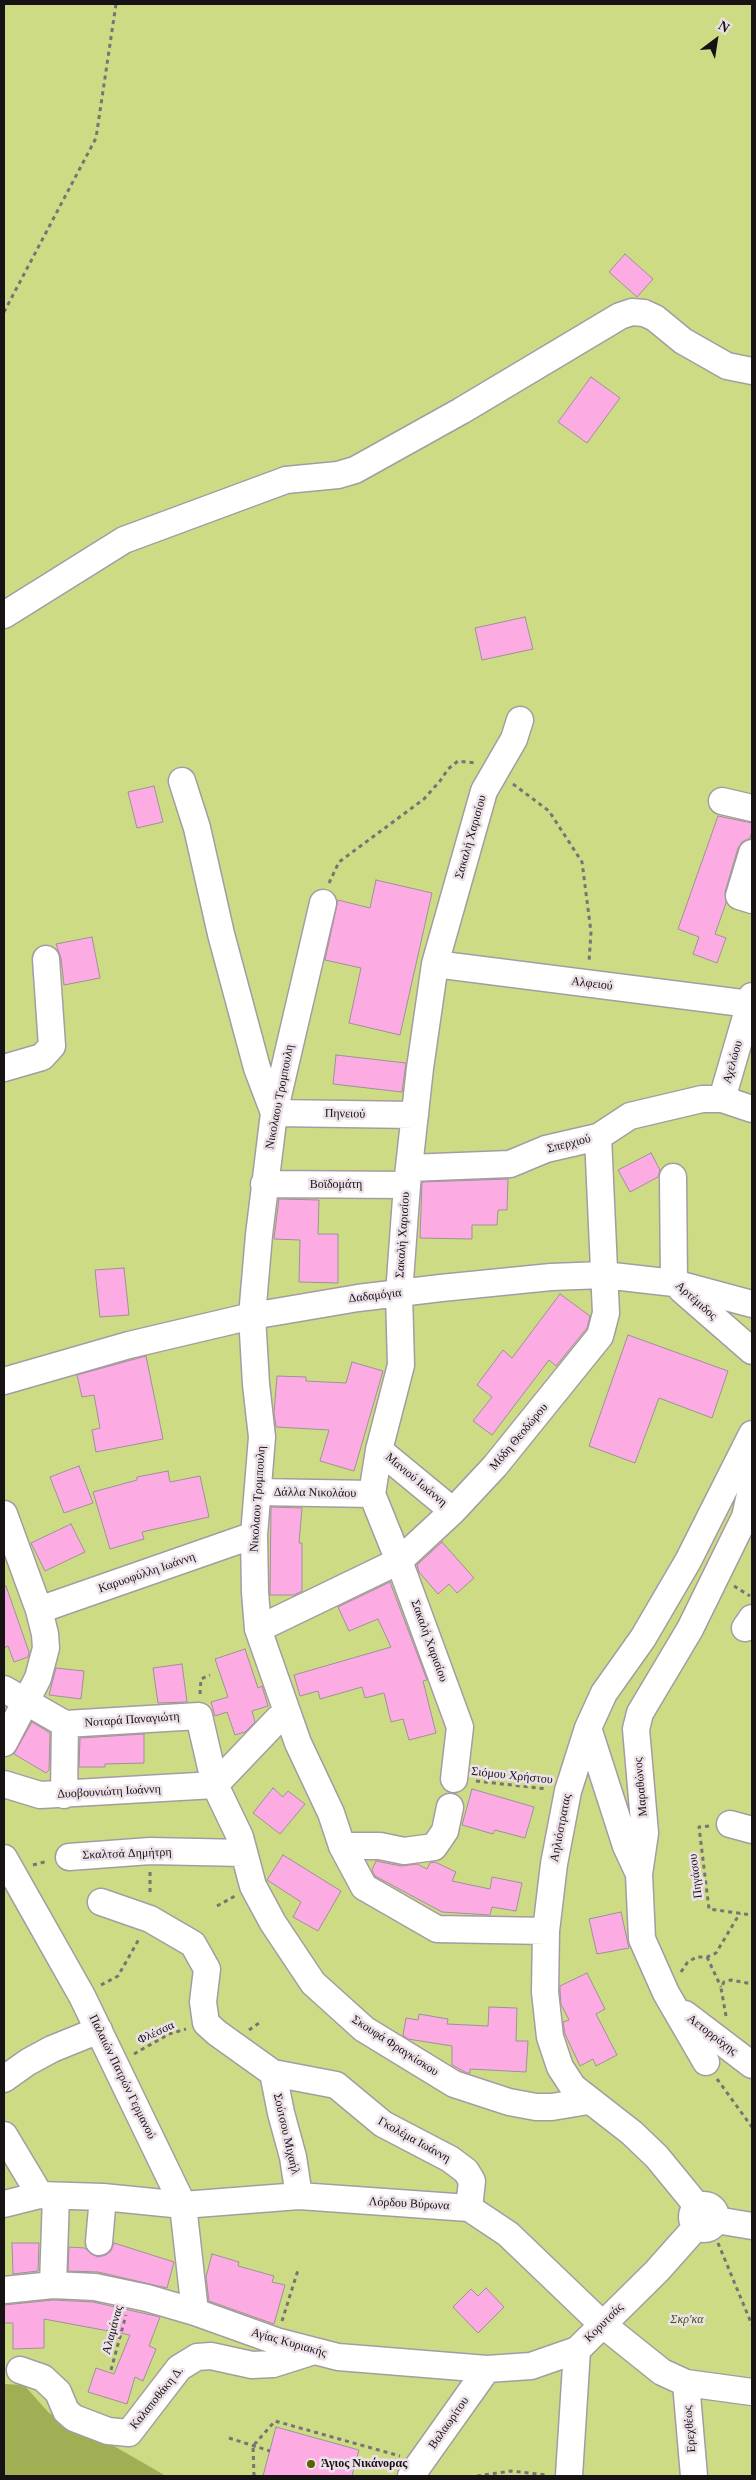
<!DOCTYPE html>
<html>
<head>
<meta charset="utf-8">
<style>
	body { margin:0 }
	#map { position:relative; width:756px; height:2480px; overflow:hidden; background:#ede1e9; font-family:Georgia,serif }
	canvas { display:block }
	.frame { position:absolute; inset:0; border:5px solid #171315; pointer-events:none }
	.north { position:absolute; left:691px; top:15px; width:50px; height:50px; -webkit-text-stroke:4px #ede1e9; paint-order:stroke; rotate:31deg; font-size:14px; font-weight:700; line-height:20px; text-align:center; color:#171315 }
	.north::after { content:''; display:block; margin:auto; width:18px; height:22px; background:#171315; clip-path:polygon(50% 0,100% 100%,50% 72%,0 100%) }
</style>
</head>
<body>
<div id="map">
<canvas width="756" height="2480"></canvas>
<div class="frame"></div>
<div class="north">N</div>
</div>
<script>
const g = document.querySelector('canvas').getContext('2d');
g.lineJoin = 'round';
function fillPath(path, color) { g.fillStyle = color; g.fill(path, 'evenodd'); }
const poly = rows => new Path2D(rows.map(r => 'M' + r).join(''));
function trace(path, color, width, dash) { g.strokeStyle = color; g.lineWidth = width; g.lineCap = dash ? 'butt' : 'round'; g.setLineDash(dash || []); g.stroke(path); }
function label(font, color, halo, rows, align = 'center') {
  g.font = font + ' Georgia,serif'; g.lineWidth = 5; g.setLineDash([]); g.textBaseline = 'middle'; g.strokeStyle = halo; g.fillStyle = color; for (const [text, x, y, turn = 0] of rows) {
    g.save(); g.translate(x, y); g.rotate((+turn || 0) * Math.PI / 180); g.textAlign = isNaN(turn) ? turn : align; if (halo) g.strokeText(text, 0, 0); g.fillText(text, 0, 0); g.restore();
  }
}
fillPath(poly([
	[4,4,752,4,752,2476,4,2476]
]), '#cddc84');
fillPath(poly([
	[4,2384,24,2385,49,2413,107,2442,166,2476,4,2476]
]), '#a1af54');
const building = poly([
	[625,254,653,279,637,297,609,272,625,254],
	[591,377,620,398,587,443,558,422,591,377],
	[525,617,533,649,482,660,475,628,525,617],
	[154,786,163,822,137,828,128,792,154,786],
	[718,816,752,823,752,831,750,838,742,842,738,848,725,892,726,903,715,934,726,938,717,963,693,954,699,937,678,929,718,816],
	[376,880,432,893,400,1035,349,1023,361,968,325,960,338,900,370,908,376,880],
	[92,937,100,978,64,985,61,958,56,944,92,937],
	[336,1055,406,1063,402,1092,333,1084,336,1055],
	[651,1153,660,1170,658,1177,630,1192,618,1170,651,1153],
	[508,1179,507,1210,498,1210,497,1225,472,1225,472,1239,420,1238,422,1182,508,1179],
	[279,1199,319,1200,318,1234,338,1234,338,1283,299,1282,300,1240,274,1239,279,1199],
	[124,1268,129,1315,100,1317,95,1270,124,1268],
	[560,1294,590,1316,587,1328,556,1366,549,1360,492,1435,473,1421,492,1397,477,1385,503,1350,512,1358,560,1294],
	[628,1335,728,1371,712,1418,659,1398,635,1463,589,1446,628,1335],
	[146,1356,163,1439,96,1452,92,1430,100,1428,94,1395,82,1397,77,1375,146,1356],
	[352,1362,383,1371,354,1471,320,1461,329,1430,276,1427,274,1413,277,1376,306,1377,306,1381,346,1383,352,1362],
	[79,1466,93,1503,64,1513,50,1477,79,1466],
	[168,1471,170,1482,200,1476,209,1517,142,1532,144,1539,110,1549,93,1492,137,1480,137,1477,168,1471],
	[271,1507,302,1508,299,1543,302,1543,302,1591,294,1595,270,1595,271,1507],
	[71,1524,85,1552,45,1571,31,1543,71,1524],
	[442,1542,474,1578,457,1593,449,1584,438,1594,419,1572,417,1565,442,1542],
	[390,1582,427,1680,423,1681,436,1733,409,1740,403,1719,391,1722,384,1693,365,1698,362,1687,320,1699,318,1691,300,1696,294,1675,391,1647,378,1619,349,1631,338,1607,390,1582],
	[4,1586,6,1586,29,1652,28,1657,14,1662,8,1646,4,1648,4,1586],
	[245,1649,258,1688,262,1686,268,1706,252,1711,255,1722,245,1732,235,1735,227,1712,215,1716,211,1702,228,1697,215,1659,245,1649],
	[182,1664,187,1702,158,1703,153,1668,182,1664],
	[56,1668,84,1671,81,1699,49,1695,56,1668],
	[32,1722,50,1733,49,1770,46,1773,14,1754,32,1722],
	[144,1734,144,1763,105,1764,105,1767,79,1767,80,1738,144,1734],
	[273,1788,283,1797,288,1791,305,1804,280,1834,253,1813,273,1788],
	[472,1789,534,1807,525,1838,495,1830,493,1834,462,1825,472,1789],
	[283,1855,341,1891,318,1931,293,1917,301,1902,267,1880,283,1855],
	[376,1861,401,1866,417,1864,427,1869,430,1863,435,1862,456,1872,452,1881,490,1889,492,1877,522,1883,516,1911,492,1907,490,1915,442,1912,375,1876,372,1870,376,1861],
	[621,1912,629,1948,597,1954,589,1919,621,1912],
	[587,1973,605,2009,596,2014,617,2055,596,2066,593,2059,580,2066,565,2034,563,2022,569,2020,561,2004,560,1991,560,1986,587,1973],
	[489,2007,517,2008,516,2041,528,2041,526,2072,470,2069,470,2073,467,2073,452,2065,452,2046,408,2039,403,2035,406,2018,418,2020,419,2014,448,2019,447,2024,488,2026,489,2007],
	[12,2243,39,2243,38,2271,13,2274,12,2243],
	[114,2243,174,2262,167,2288,98,2272,68,2271,69,2247,85,2248,91,2254,98,2257,106,2255,111,2251,114,2243],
	[212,2254,239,2262,238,2266,274,2276,272,2282,285,2285,274,2324,209,2301,206,2277,212,2254],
	[486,2288,504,2307,478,2333,453,2307,471,2289,478,2296,486,2288],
	[53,2300,93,2302,160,2317,149,2346,156,2349,143,2381,135,2377,127,2404,88,2392,96,2368,114,2374,130,2335,44,2319,44,2348,13,2349,13,2323,4,2323,4,2305,53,2300],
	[276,2427,359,2450,352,2476,263,2476,276,2427]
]);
fillPath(building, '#fdace3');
trace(building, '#9c9299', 1);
const minor = poly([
	[4,615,124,540,286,480,338,475,355,470,461,411,620,316,632,312,644,313,655,318,683,341,727,366,752,371],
	[182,781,197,828,221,934,257,1068,274,1113,415,1115],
	[722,801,752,808],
	[752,853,739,896,752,900],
	[323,903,274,1113,259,1235,252,1316,256,1384,262,1437,254,1535,255,1592,258,1629,298,1743,331,1813,342,1846,364,1887,437,1929,546,1931],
	[435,964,750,1004],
	[4,1068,42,1057,52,1046,46,959],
	[722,1099,752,996],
	[409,1168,510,1164,546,1149,598,1137,630,1116,702,1099,722,1099,752,1109],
	[673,1177,674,1283],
	[264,1184,407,1185],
	[682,1290,752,1351],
	[4,1381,129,1345,252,1316,358,1298,441,1288,551,1277,604,1275,674,1283,752,1304],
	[379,1450,453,1511],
	[258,1492,372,1494],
	[4,1514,39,1610,45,1634,46,1648,38,1678,4,1743],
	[39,1610,254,1535],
	[745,1628,752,1618],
	[258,1629,399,1561,453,1511,495,1466,600,1336,606,1313,598,1137],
	[4,1689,65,1724,199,1716,215,1785,240,1837,253,1886,273,1923,313,1983,364,2029,454,2084,509,2102,536,2107,552,2107,588,2101],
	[588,1728,626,1846,639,1874],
	[454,1779,460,1727,399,1561,372,1494,379,1450,401,1365,399,1294,407,1185,420,1068,435,964,484,791,514,739,520,720],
	[4,1784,40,1795,215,1785],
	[215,1785,278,1719],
	[64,1795,65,1724],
	[730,1824,752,1830],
	[342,1846,380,1846,404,1851,434,1847,445,1831,450,1807],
	[69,1857,150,1851,244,1853],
	[4,1858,82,1996,183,2205,195,2312],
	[101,1902,150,1919,193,1944,207,1969,203,2002,206,2023,217,2033,273,2073,336,2085,383,2124,450,2159,466,2171,472,2181,469,2208],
	[685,2014,752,2065],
	[706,2062,666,1993,642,1939,639,1874,645,1833,636,1729,640,1713,690,1629,745,1517,751,1490,752,1471,747,1445],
	[273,2073,281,2113,293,2157,299,2196],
	[4,2079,28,2062,52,2049,99,2030],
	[4,2135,40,2195],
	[4,2204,40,2195,103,2197,183,2205,299,2196,469,2208,508,2234,602,2324,662,2372,686,2383,752,2392],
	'692 2217a12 12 0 1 1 24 0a12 12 0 1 1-24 0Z',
	[698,2207,657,2157,632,2133,573,2087,560,2067,550,2037,545,1992,546,1931,554,1864,568,1791,588,1728,604,1693,643,1638,688,1561,752,1434],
	[716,2220,752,2226],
	[99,2242,103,2197],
	[53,2285,56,2196],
	[4,2290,53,2285,95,2287,147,2298,195,2312,276,2341,338,2357,487,2369,531,2366,577,2350],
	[20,2370,43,2378,58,2392,66,2411,74,2418,108,2431,129,2433,179,2368,197,2357,211,2356,252,2365,273,2364,314,2351],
	[686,2383,694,2476],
	[411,2476,487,2369],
	[569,2476,577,2350,657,2271,697,2226]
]);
trace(minor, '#a69ba2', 29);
trace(poly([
	[4,312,96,138,116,4],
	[513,784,549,811,582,862,591,932,589,962],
	[329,883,339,862,424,799,440,781,448,769,458,761,475,763],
	[734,1586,750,1596],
	[200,1694,201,1679,210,1675],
	[476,1781,547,1789],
	[709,1826,699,1827,709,1909,752,1915],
	[33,1865,48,1861],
	[150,1872,150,1896],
	[217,1906,235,1896],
	[707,1957,721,1987],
	[681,1972,687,1963,696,1957,707,1957,716,1953,740,1913],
	[101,1985,118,1976,139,1939],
	[726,2016,721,1988,724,1982,731,1980,752,1984],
	[249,2030,259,2023],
	[134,2054,169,2034,186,2029],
	[717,2079,752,2127],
	[718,2243,752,2325],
	[282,2321,298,2270],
	[111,2370,126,2315],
	[229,2438,270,2451],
	[254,2476,253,2446,275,2421,400,2456],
	[477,2476,511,2471,547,2475]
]), '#797276', 3, [4, 4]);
trace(minor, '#fff', 26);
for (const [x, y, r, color] of [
	[311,2464,5,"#586201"]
]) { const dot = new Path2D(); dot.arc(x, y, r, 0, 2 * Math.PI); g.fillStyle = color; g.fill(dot); trace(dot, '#ede1e9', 2); }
label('12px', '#171315', '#ede1e9', [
	["Σακαλή Χαρισίου",471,837,-74],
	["Αλφειού",592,984,7],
	["Αχελώου",733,1062,-74],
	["Νικολαου Τρομπουλη",280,1097,-79],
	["Πηνειού",345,1114,1],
	["Σπερχιού",569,1144,-14],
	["Βοϊδομάτη",336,1185],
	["Σακαλή Χαρισίου",403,1235,-86],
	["Δαδαμόγια",375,1296,-7],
	["Αρτέμιδος",696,1301,42],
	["Μόδη Θεοδώρου",519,1437,-50],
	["Μανιού Ιωάννη",416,1480,40],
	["Δάλλα Νικολάου",315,1493,1],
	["Νικολαου Τρομπουλη",258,1499,-86],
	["Καρυοφύλλη Ιωάννη",147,1573,-19],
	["Σακαλή Χαρισίου",429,1641,70],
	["Νοταρά Παναγιώτη",132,1720,-4],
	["Σιόμου Χρήστου",512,1776,6],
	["Μαραθώνος",641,1787,-95],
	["Δυοβουνιώτη Ιωάννη",109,1792,-3],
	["Αηλιόστρατας",561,1828,-79],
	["Σκαλτσά Δημήτρη",127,1854,-2],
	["Πηγάσου",696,1876,-97],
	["Φλέσσα",156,2033,-25],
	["Αετορράχης",712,2035,37],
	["Σκουφά Φραγκίσκου",395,2046,33],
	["Παλαιών Πατρών Γερμανού",122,2077,64],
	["Σούτσου Μιχαήλ",286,2134,77],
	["Γκολέμα Ιωάννη",414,2140,29],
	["Λόρδου Βύρωνα",409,2204,3],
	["Κορυτσάς",604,2323,-45],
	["Αλαμάνας",113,2330,-75],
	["Αγίας Κυριακής",289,2343,16],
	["Καλαποθάκη Δ.",157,2398,-51],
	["Βαλαωρίτου",449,2423,-55],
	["Ερεχθέως",690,2429,-95]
]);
label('italic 12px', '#474f09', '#ede1e9', [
	["Σκρ'κα",687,2320]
]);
label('bold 12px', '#171315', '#ede1e9', [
	["Άγιος Νικάνορας",321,2464]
], 'left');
</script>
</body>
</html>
